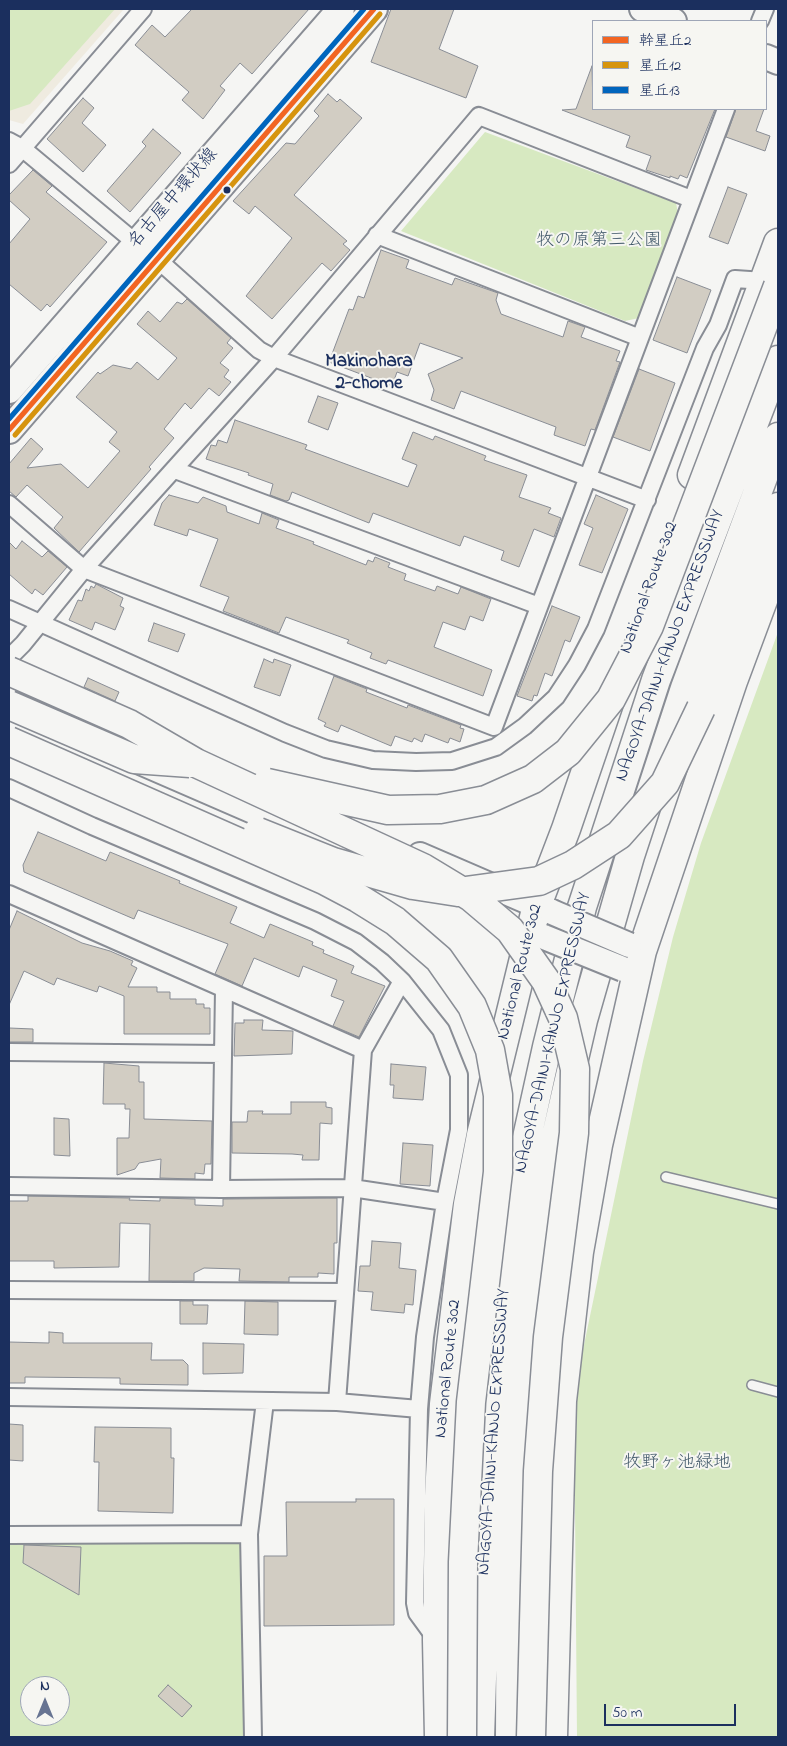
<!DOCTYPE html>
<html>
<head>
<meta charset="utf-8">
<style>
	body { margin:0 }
	#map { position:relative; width:787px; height:1746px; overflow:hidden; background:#f5f5f3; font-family:"Indie Flower","Klee One",sans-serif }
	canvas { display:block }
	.frame { position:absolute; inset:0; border:10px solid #1b2f5e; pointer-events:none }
	.legend { position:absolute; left:592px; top:20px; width:175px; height:90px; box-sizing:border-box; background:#f6f6f2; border:1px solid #9ea6b7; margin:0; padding:6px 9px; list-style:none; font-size:15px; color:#1b2f5e }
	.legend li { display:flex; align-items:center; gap:10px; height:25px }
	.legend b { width:25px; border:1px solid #9ea6b7 }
	.north { position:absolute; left:20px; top:1676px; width:50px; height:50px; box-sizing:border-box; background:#f6f6f2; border:1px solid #9ea6b7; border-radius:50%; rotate:0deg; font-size:14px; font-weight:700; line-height:20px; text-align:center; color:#1b2f5e }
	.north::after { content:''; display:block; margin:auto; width:18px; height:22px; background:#677492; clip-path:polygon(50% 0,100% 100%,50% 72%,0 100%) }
	.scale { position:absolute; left:604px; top:1704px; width:132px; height:22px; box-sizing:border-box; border:2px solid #1b2f5e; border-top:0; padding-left:6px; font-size:15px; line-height:18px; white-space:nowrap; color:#1b2f5e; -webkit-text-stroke:4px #f6f6f2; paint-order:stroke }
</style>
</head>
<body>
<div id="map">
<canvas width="787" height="1746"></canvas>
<div class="frame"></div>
<ul class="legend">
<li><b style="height:6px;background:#f26522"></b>幹星丘2</li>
<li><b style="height:6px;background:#d6940e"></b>星丘12</li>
<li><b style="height:6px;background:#0065bd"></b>星丘13</li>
</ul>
<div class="north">N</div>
<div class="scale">50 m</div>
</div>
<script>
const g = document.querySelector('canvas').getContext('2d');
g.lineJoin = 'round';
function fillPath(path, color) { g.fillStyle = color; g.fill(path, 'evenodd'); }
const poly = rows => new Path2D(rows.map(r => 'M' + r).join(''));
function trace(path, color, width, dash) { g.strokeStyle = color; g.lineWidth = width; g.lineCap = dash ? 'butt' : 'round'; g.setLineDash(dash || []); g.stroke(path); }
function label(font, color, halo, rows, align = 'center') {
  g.font = font + ' "Indie Flower","Klee One",sans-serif'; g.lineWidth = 4; g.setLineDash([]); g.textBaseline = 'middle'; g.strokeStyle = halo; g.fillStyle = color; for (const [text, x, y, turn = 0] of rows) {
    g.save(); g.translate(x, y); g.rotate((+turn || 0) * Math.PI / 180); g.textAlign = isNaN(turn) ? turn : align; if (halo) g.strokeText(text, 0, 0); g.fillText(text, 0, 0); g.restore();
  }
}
fillPath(poly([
	[9,9,124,9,23,124,9,120]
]), '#efebe0');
fillPath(poly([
	[9,9,115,9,30,104,9,111],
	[485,132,676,203,678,213,639,318,625,321,401,231],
	[778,632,778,1737,577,1737,574,1393,643,1061,673,937,701,843],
	[242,1540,245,1737,9,1737,9,1541],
	[30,1686,60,1686,60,1716,30,1716]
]), '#d7e9c1');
const building = poly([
	[192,9,309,9,252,74,240,63,220,86,225,90,203,119,182,100,189,92,135,45,152,25,165,37,192,9],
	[391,9,454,9,439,49,478,66,466,98,371,62,391,9],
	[592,66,593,109,715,109,687,178,680,175,678,179,670,176,670,178,646,170,651,156,626,147,630,136,562,110,576,109,592,66],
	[328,94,337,102,340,99,362,118,294,195,347,241,343,244,350,250,331,271,322,263,272,319,246,296,292,238,255,206,249,214,233,201,286,143,295,144,319,116,314,111,328,94],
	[83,98,94,108,82,123,106,145,83,172,47,139,83,98],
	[736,109,764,109,756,131,770,136,765,151,726,137,736,109],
	[153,129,181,153,130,212,107,191,146,146,142,142,153,129],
	[33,170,52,186,46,192,107,242,50,307,47,304,41,311,9,284,9,244,30,219,9,200,9,195,33,170],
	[728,187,747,194,728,244,709,237,728,187],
	[381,250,409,260,406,268,452,285,455,278,498,293,496,300,501,314,563,337,568,321,585,327,581,337,620,351,616,361,620,362,595,430,591,429,585,446,554,435,556,427,461,391,454,409,431,400,434,390,428,374,463,358,420,343,408,376,397,372,392,386,329,362,349,309,353,310,358,296,364,298,381,250],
	[677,277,711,290,687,353,653,340,677,277],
	[187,299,231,338,227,343,233,348,220,363,229,370,224,377,231,382,219,396,209,388,191,409,185,403,164,429,174,438,149,467,151,469,79,552,54,528,63,517,27,485,16,497,9,491,9,464,31,438,43,449,27,468,61,464,88,488,120,451,109,442,117,432,76,397,98,372,100,374,113,365,131,369,137,362,158,380,177,358,137,324,148,311,160,322,177,302,182,304,187,299],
	[639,369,675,383,650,451,613,437,639,369],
	[318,396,338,403,328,430,308,422,318,396],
	[235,420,307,445,305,449,408,487,417,465,402,459,413,432,433,440,435,436,486,456,484,460,527,475,519,497,551,508,548,513,561,518,554,537,534,529,519,567,501,560,504,551,464,536,460,546,373,513,369,523,292,492,289,500,286,501,270,495,273,484,248,475,249,473,206,459,211,445,216,446,218,440,227,443,235,420],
	[169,495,198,503,203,497,226,506,227,512,259,524,262,513,279,520,276,528,314,542,313,544,366,565,368,560,373,562,375,557,390,563,388,567,406,574,404,580,435,591,437,586,458,594,461,587,491,599,483,621,470,616,465,630,443,622,434,647,492,670,483,696,388,660,386,664,370,658,372,653,347,643,349,640,286,617,279,633,223,611,229,597,200,586,218,539,189,529,187,536,154,525,162,503,169,495],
	[596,495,628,509,602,573,579,565,593,528,584,524,596,495],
	[22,541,42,557,48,551,67,567,43,595,35,589,32,594,9,574,9,542,16,549,22,541],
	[96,584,123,598,120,606,124,608,115,630,95,622,92,630,69,620,78,600,82,601,86,589,89,591,91,586,94,588,96,584],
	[552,606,580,617,570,642,565,640,552,676,545,673,537,696,534,695,532,701,517,696,552,606],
	[154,623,185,634,178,652,148,641,154,623],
	[264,659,273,663,274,659,291,665,280,696,254,687,264,659],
	[334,676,367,689,366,692,407,708,408,705,461,725,460,728,464,729,460,742,450,738,448,743,425,734,422,742,414,738,412,742,395,736,391,746,341,725,338,732,324,726,326,723,318,719,334,676],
	[88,678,119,692,115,701,84,687,88,678],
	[38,832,106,861,110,852,180,881,179,883,237,907,230,923,264,938,270,924,313,942,312,945,324,950,323,953,354,966,351,973,385,986,359,1037,333,1026,344,1001,331,996,337,980,303,966,299,977,254,958,242,986,215,974,228,944,138,910,134,919,24,872,23,865,38,832],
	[17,911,82,943,110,951,133,961,131,965,137,968,128,987,157,987,157,992,170,992,170,999,196,999,196,1004,204,1004,204,1008,210,1008,210,1034,124,1034,124,996,99,986,97,992,57,978,54,985,24,971,9,1005,9,930,17,911],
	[244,1020,263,1020,262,1030,293,1031,292,1054,234,1056,235,1023,244,1023,244,1020],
	[9,1028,33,1029,33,1042,9,1042,9,1028],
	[104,1063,139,1066,139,1082,144,1082,144,1119,212,1121,211,1164,205,1164,204,1174,195,1173,195,1179,160,1178,161,1159,139,1163,135,1169,117,1175,117,1138,129,1138,130,1109,125,1109,125,1104,103,1104,104,1063],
	[391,1064,426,1067,423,1100,393,1098,394,1085,390,1085,391,1064],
	[291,1102,326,1102,326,1107,332,1108,332,1124,320,1123,319,1160,302,1160,303,1155,292,1154,232,1153,232,1122,247,1122,248,1111,263,1111,262,1114,291,1114,291,1102],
	[54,1118,69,1119,70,1156,54,1155,54,1118],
	[403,1143,433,1145,430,1186,400,1184,403,1143],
	[28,1196,130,1198,129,1200,160,1201,160,1198,195,1199,195,1205,223,1206,223,1199,337,1198,337,1243,334,1243,334,1274,318,1273,318,1277,289,1277,289,1282,239,1281,240,1269,204,1268,194,1273,194,1281,149,1281,150,1224,120,1223,119,1267,54,1268,54,1261,9,1261,9,1201,28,1201,28,1196],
	[372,1241,401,1243,399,1268,416,1270,413,1305,405,1304,404,1313,371,1310,373,1292,358,1291,360,1266,370,1266,372,1241],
	[180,1301,193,1301,193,1305,208,1305,207,1324,180,1324,180,1301],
	[245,1301,278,1302,278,1335,244,1334,245,1301],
	[49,1332,63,1333,63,1343,152,1343,151,1360,183,1360,188,1365,188,1385,120,1384,120,1378,25,1377,25,1383,9,1383,9,1342,49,1343,49,1332],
	[203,1343,244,1344,243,1373,203,1374,203,1343],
	[9,1424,23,1425,23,1461,9,1460,9,1424],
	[95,1427,171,1428,171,1458,174,1458,173,1513,98,1511,99,1462,94,1462,95,1427],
	[356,1499,394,1499,394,1625,264,1626,264,1556,287,1556,286,1502,356,1502,356,1499],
	[24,1545,81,1547,79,1595,23,1563,24,1545],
	[168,1685,192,1706,182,1717,158,1696,168,1685]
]);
fillPath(building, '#d2cdc3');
trace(building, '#898d95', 1);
const lane = poly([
	[666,1177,778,1204],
	[752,1385,778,1392]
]);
const street = poly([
	[760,21,765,9],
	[9,141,22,148,136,243],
	[9,164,143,9],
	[377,235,640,338],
	[157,259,259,350,274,358,647,500],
	[175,470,539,606],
	[9,504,84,569,494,727,726,109],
	[9,609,285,733,326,749,373,760,416,762,452,761,496,747,525,726,556,697,577,665,596,629,705,348,718,325,735,279,764,281],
	[9,658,23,644,84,569,274,358,479,116,691,199],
	[9,788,92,826,315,921,356,942,382,962,402,981,441,1030,459,1075,459,1130,445,1202,425,1337,419,1409,415,1603,417,1613,436,1639],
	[9,894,363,1050],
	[9,1052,223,1054],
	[9,1186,221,1189,352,1188,445,1202],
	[221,1189,224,989],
	[9,1290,345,1292],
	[9,1397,337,1402,419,1409],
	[337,1402,363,1050,402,981],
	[9,1535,249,1534],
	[253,1737,249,1534,265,1401]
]);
const secondary = poly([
	[642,9,674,21],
	[766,57,778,62],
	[140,762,375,864],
	[420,855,552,912]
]);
const primary = poly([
	[9,390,341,9],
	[9,430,374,9]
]);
const highway = poly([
	[692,475,778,243],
	[9,687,138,744,164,753],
	[701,708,778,507],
	[439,1737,437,1640,439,1496,444,1404,468,1204,481,1135,537,905,566,829,609,703],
	[480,1737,488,1503,495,1379,505,1269,521,1165,547,1047,582,907,656,680,778,360],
	[510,1737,511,1505,519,1381,531,1271,550,1162,583,1020,630,856,685,688,778,437],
	[553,1737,562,1401,579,1252,598,1145,642,951,733,681,778,560]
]);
trace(lane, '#898d95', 12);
trace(street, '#898d95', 20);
trace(secondary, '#898d95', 28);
trace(primary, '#898d95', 30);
trace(highway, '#898d95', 31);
trace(lane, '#f5f5f3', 9);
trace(street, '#f5f5f3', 16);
trace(secondary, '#f5f5f3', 24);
trace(primary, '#f5f5f3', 26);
trace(highway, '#f5f5f3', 28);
const secondaryBridge = poly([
	[552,912,629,945],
	[544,937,623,969]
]);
const highwayBridge = poly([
	[9,671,129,724,196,763,423,868,471,897,510,930,546,981,563,1018,575,1069,574,1133,548,1337,538,1471,531,1737],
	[9,705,134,759,190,763],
	[9,741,324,880,358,898,395,921,439,959,472,1006,490,1050,498,1095,498,1172,471,1402,463,1562,462,1737],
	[267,783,388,810,440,809,486,800,533,779,568,752,611,699,649,626,778,286],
	[258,832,333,862,413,885,458,892,539,881,573,865,619,835,665,783,701,708]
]);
trace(secondaryBridge, '#898d95', 28, []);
trace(highwayBridge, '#898d95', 31, []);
trace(secondaryBridge, '#f5f5f3', 24);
trace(highwayBridge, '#f5f5f3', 28);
trace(poly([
	[9,430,374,9]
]), '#f26522', 5);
trace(poly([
	[15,435,380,14]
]), '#d6940e', 5);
trace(poly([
	[9,419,364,9]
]), '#0065bd', 5);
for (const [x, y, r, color] of [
	[227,190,4.5,"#1b2f5e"]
]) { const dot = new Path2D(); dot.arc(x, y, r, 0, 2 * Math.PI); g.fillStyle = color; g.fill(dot); trace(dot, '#f6f6f2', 2); }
label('18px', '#1b2f5e', '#f6f6f2', [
	["名古屋中環状線",174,199,-49],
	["National Route 302",650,588,-70],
	["NAGOYA-DAINI-KANJO EXPRESSWAY",671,646,-70],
	["National Route 302",521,972,-76],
	["NAGOYA-DAINI-KANJO EXPRESSWAY",554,1033,-77],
	["National Route 302",449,1369,-84],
	["NAGOYA-DAINI-KANJO EXPRESSWAY",495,1432,-86]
]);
label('18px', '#445b6c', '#f6f6f2', [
	["牧の原第三公園",599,242],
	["牧野ヶ池緑地",677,1464]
]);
label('bold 19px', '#1b2f5e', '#f6f6f2', [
	["Makinohara",369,363],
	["2-chome",369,385]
]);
</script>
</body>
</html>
